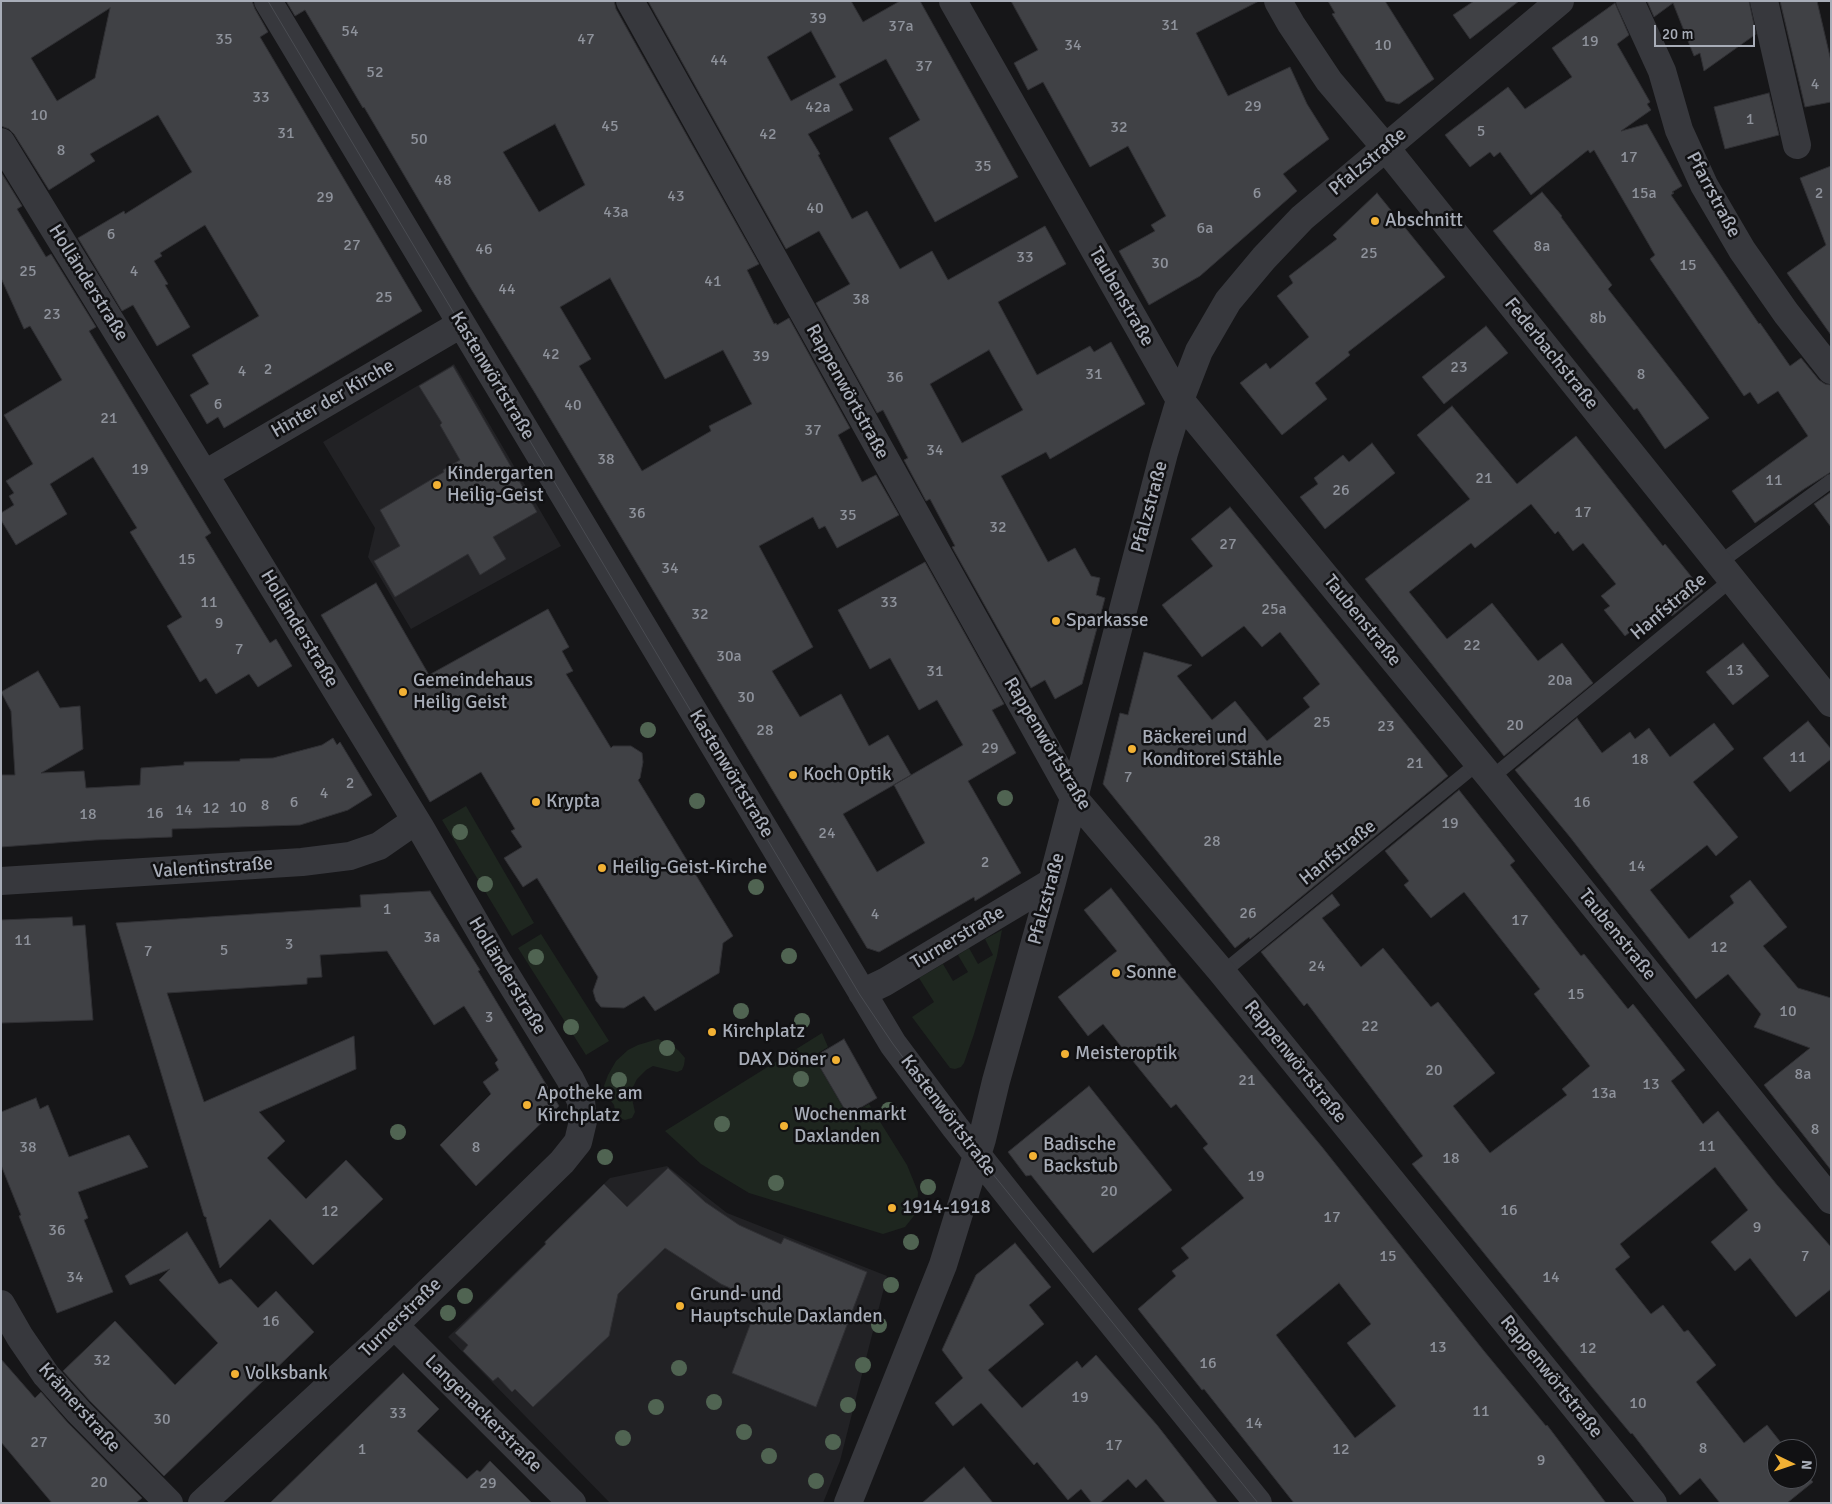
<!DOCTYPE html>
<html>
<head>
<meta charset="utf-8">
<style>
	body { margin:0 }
	#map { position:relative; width:1832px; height:1504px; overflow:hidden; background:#161618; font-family:Signika,sans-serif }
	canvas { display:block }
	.frame { position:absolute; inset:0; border:2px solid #a8adb8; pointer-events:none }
	.north { position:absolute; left:1767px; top:1439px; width:50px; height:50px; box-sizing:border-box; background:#111113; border:1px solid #4d4f55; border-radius:50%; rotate:94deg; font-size:14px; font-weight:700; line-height:20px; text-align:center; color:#a8adb8 }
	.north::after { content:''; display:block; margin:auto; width:18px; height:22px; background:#f2b134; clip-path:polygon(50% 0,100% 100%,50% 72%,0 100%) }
	.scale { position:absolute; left:1654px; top:25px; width:101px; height:22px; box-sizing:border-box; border:2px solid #a8adb8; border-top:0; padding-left:6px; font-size:15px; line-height:18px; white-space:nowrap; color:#a8adb8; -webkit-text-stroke:4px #111113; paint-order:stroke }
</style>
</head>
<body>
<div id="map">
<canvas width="1832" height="1504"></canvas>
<div class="frame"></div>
<div class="north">N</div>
<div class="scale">20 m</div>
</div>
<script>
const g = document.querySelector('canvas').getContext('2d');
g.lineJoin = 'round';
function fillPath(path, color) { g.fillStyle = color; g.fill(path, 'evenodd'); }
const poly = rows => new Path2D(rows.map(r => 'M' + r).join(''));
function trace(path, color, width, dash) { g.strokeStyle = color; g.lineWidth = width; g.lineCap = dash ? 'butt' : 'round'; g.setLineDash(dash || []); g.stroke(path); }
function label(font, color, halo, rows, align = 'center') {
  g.font = font + ' Signika,sans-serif'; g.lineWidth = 5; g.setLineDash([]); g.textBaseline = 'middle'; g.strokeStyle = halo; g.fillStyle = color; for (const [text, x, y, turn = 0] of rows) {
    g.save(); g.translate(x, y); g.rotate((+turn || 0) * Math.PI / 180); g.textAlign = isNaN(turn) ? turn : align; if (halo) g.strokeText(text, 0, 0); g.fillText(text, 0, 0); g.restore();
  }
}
fillPath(poly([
	[454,364,561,546,411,629,368,557,375,528,323,442],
	[667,1166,727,1213,887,1276,840,1461,823,1503,610,1503,448,1337,545,1244,544,1242,610,1178]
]), '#222225');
fillPath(poly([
	[466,806,534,923,512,936,442,820],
	[1002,930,997,956,974,1034,964,1063,961,1067,955,1069,950,1068,912,1017,934,1002,919,978,943,964,953,981,968,972,958,955,969,948,978,964,993,955,985,939],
	[541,934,609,1041,586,1055,518,948],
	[822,1033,828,1047,813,1056,848,1116,869,1104,907,1165,918,1192,917,1212,905,1227,883,1234,749,1193,701,1164,665,1131],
	[658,1039,671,1044,679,1051,685,1058,684,1065,682,1070,677,1072,653,1066,646,1070,637,1079,632,1089,632,1099,635,1112,632,1118,625,1120,620,1118,616,1115,614,1105,605,1093,604,1086,608,1075,616,1061,628,1050,638,1045]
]), '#1e261f');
const building = poly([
	[1,1,252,1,255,9,268,32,260,37,422,311,224,428,218,417,207,424,190,395,209,384,192,355,259,316,205,225,160,253,162,256,154,261,168,284,165,285,190,327,157,346,133,305,122,311,78,238,124,211,125,214,192,172,158,115,90,154,95,161,49,190,14,134,9,129,1,126,1,1],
	[110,8,95,78,57,101,31,58,110,8],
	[286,1,614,1,616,9,759,264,747,270,774,324,776,323,777,325,789,318,850,428,838,435,862,482,876,475,899,515,837,548,825,526,819,529,813,517,759,546,813,647,772,671,800,717,841,694,869,746,888,735,911,775,843,814,877,872,925,843,894,785,963,745,937,700,919,710,890,658,870,669,838,610,925,562,1004,704,992,710,1016,753,968,781,1021,873,975,901,974,897,879,952,867,948,535,393,470,287,364,107,363,108,305,10,295,16,286,1],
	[555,124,585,185,539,212,503,152,555,124],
	[610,278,665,379,723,350,752,404,709,426,711,431,642,471,579,366,591,359,560,307,610,278],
	[648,1,851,1,863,22,900,1,920,1,1018,177,935,222,889,138,920,120,886,59,839,84,853,110,808,134,820,154,818,155,852,219,867,211,900,269,932,251,948,280,1045,226,1066,264,998,302,1037,375,1090,346,1094,352,1111,342,1145,404,1050,459,1046,452,1001,476,1048,562,1075,548,1091,576,1100,578,1096,595,1105,598,1082,684,1055,699,1045,680,1031,688,952,547,955,546,930,499,926,501,904,460,908,458,883,410,877,413,816,303,850,284,819,231,786,249,648,1],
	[811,31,836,77,791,101,767,57,811,31],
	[989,350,1023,410,962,443,930,384,989,350],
	[1011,1,1259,1,1196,33,1228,96,1290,67,1307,104,1329,139,1283,174,1297,191,1200,276,1149,305,1119,251,1155,231,1151,225,1166,216,1128,146,1090,167,1043,82,1028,90,1014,63,1038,50,1011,1],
	[1328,1,1385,1,1434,79,1399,104,1386,101,1332,14,1335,13,1328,1],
	[1474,1,1519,1,1470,39,1453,15,1474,1],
	[1647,1,1749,1,1756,34,1704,71,1700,53,1694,56,1673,3,1654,17,1647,1],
	[1780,1,1817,1,1831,61,1831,102,1805,107,1780,1],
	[1615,3,1629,35,1617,44,1650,102,1647,104,1651,110,1621,131,1647,124,1682,186,1672,192,1674,193,1671,195,1759,324,1760,323,1790,366,1801,358,1819,380,1825,384,1831,385,1831,472,1804,489,1755,523,1732,491,1808,436,1778,391,1758,404,1750,392,1744,396,1650,259,1655,255,1594,150,1590,153,1588,150,1531,195,1500,152,1494,157,1490,152,1470,167,1445,135,1508,87,1525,109,1572,77,1552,48,1615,3],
	[1769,93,1779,135,1725,149,1714,107,1769,93],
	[1831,166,1831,335,1787,273,1826,245,1800,178,1831,166],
	[1,172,22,206,17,209,46,257,51,254,96,327,89,331,211,533,205,537,270,643,276,639,292,666,258,687,249,674,216,694,206,678,200,682,167,626,182,617,130,532,137,528,93,457,50,484,67,514,16,545,1,520,1,513,14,505,9,496,14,493,6,481,33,464,4,415,62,380,30,326,24,329,1,278,1,172],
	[1542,192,1562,216,1561,217,1612,285,1608,289,1709,418,1665,449,1637,408,1634,410,1493,231,1542,192],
	[1377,193,1445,277,1348,352,1350,355,1315,383,1327,399,1282,435,1240,383,1266,363,1270,369,1309,337,1277,296,1293,283,1289,276,1337,239,1333,235,1377,193],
	[1486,326,1508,353,1444,404,1422,377,1486,326],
	[453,366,537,512,493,537,506,559,480,575,468,554,395,597,374,561,400,546,380,510,444,472,443,470,460,460,440,425,442,423,419,386,453,366],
	[1452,406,1517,484,1576,436,1663,546,1665,544,1703,591,1672,616,1668,612,1635,638,1630,632,1625,636,1604,610,1610,606,1601,596,1616,584,1583,543,1573,551,1558,531,1555,534,1531,504,1475,548,1471,543,1409,592,1447,639,1492,603,1538,661,1562,643,1593,683,1504,756,1365,579,1470,499,1417,435,1452,406],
	[1372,443,1395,473,1325,529,1300,497,1318,484,1314,478,1343,455,1349,462,1372,443],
	[1831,492,1831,527,1814,504,1831,492],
	[1230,507,1448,776,1250,939,1249,937,1235,948,1103,784,1120,713,1128,715,1144,652,1192,665,1177,676,1212,720,1235,701,1267,741,1310,707,1303,698,1320,684,1280,632,1262,647,1244,626,1202,657,1162,605,1213,566,1191,539,1230,507],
	[376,583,429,675,548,609,569,647,562,651,573,671,566,674,611,748,613,746,631,746,642,753,643,762,640,778,638,780,733,936,723,943,719,973,655,1011,644,996,624,1008,601,1007,596,1001,593,991,598,977,537,878,523,887,504,858,522,847,511,831,515,829,481,772,430,802,321,615,376,583],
	[1743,643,1769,676,1733,705,1706,672,1743,643],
	[38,671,60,708,80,706,83,749,41,773,84,771,86,788,140,785,141,768,184,765,184,762,240,761,240,759,273,758,322,745,333,738,337,745,340,742,372,795,348,810,300,825,172,829,172,837,95,840,1,847,1,775,15,775,11,711,1,692,38,671],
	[1577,718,1602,753,1630,732,1635,739,1649,728,1670,757,1714,723,1734,749,1693,782,1738,837,1716,856,1707,845,1650,890,1689,939,1734,903,1730,896,1750,880,1787,927,1763,946,1798,988,1831,998,1831,1170,1764,1085,1810,1048,1754,1027,1761,1014,1728,974,1696,999,1570,837,1515,770,1577,718],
	[1808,721,1831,749,1831,759,1790,792,1763,758,1808,721],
	[1459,790,1515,861,1510,865,1581,956,1584,954,1628,1009,1633,1004,1685,1070,1671,1081,1703,1124,1718,1111,1777,1185,1831,1247,1831,1289,1796,1317,1750,1258,1735,1271,1711,1242,1748,1210,1715,1167,1620,1244,1630,1257,1615,1269,1651,1314,1663,1305,1684,1332,1688,1330,1716,1365,1696,1382,1744,1443,1767,1425,1786,1449,1777,1449,1777,1479,1807,1479,1807,1475,1813,1482,1787,1503,1720,1503,1700,1478,1680,1495,1632,1433,1631,1434,1592,1387,1412,1164,1423,1156,1307,1003,1304,1006,1261,952,1332,894,1340,905,1322,918,1361,967,1383,948,1431,1007,1438,1002,1495,1073,1453,1106,1490,1153,1567,1095,1562,1089,1590,1066,1534,994,1540,989,1464,892,1431,918,1404,885,1409,881,1385,851,1459,790],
	[1111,888,1168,961,1322,1147,1484,1351,1546,1426,1547,1425,1606,1503,1294,1503,1204,1389,1202,1390,1138,1309,1176,1276,1172,1271,1189,1258,1181,1248,1244,1198,1203,1148,1208,1144,1176,1104,1171,1108,1103,1024,1088,1036,1058,997,1117,951,1084,910,1111,888],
	[1339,1283,1371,1324,1347,1343,1396,1406,1355,1438,1276,1335,1339,1283],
	[430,891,480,970,478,971,559,1106,476,1186,440,1145,491,1094,483,1082,499,1070,495,1063,498,1060,464,1006,434,1025,387,951,320,955,322,977,307,978,307,984,167,993,204,1102,354,1036,356,1069,259,1112,285,1141,267,1158,306,1199,346,1160,383,1199,313,1265,270,1219,220,1268,206,1219,207,1218,204,1216,116,923,361,907,360,895,430,891],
	[72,917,73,926,85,925,93,1020,1,1023,1,920,72,917],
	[844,1039,877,1098,848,1115,814,1057,844,1039],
	[1089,1086,1172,1190,1093,1253,1031,1175,1026,1176,1008,1152,1089,1086],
	[36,1098,40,1109,48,1105,69,1157,129,1135,148,1167,78,1192,88,1218,84,1220,113,1292,57,1313,19,1216,21,1215,1,1165,1,1112,36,1098],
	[668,1168,705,1202,739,1225,781,1244,784,1238,867,1272,816,1407,732,1373,759,1301,721,1284,665,1248,618,1294,609,1336,533,1407,515,1389,512,1392,498,1377,493,1381,463,1351,468,1345,455,1333,546,1244,545,1242,604,1184,627,1207,668,1168],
	[187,1232,219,1284,231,1279,258,1308,276,1291,314,1332,164,1476,90,1401,63,1371,115,1321,175,1385,218,1343,159,1280,170,1269,130,1285,125,1276,187,1232],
	[1015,1243,1051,1287,1029,1305,1044,1324,988,1370,1022,1408,1077,1361,1082,1368,1096,1355,1157,1425,1218,1503,1166,1503,1146,1479,1136,1488,1128,1479,1100,1503,1092,1503,1081,1489,1068,1500,1037,1462,1034,1465,981,1403,953,1426,935,1403,963,1378,942,1350,976,1275,1015,1243],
	[1,1359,35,1398,41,1392,68,1423,142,1498,136,1503,52,1503,1,1442,1,1359],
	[403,1373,439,1409,417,1431,467,1479,477,1470,480,1472,490,1461,532,1503,270,1503,403,1373],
	[964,1467,993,1503,922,1503,964,1467]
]);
fillPath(building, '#404145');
trace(building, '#303034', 1);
trace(poly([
	[1719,563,1831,481],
	[1491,778,1731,580],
	[1222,973,1478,763]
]), '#37383d', 14);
trace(poly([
	[268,1,893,1044,955,1127,1023,1213,1258,1503],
	[630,1,1074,798,1221,971,1653,1503],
	[953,1,1180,400,1491,778,1831,1200],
	[1278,1,1291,24,1329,81,1385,147,1831,703],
	[1630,1,1662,71,1679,130,1704,185,1742,250,1786,313,1831,370],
	[1764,1,1797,145],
	[1,142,420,827,495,957,570,1079,581,1101,583,1121,578,1142,562,1162,379,1340,202,1503],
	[205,474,461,324],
	[1,881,302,862,350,856,379,846,415,821],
	[862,993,885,982,1052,882],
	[1,1304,20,1337,46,1375,79,1412,169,1503],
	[394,1325,572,1503],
	[848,1503,943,1265,982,1139,996,1081,1052,882,1164,453,1180,400,1199,351,1228,301,1264,258,1302,218,1560,1]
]), '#37383d', 28);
trace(poly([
	[268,1,860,995,893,1044,955,1127,1258,1503]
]), '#4a4c52', 1);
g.fillStyle = '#506452';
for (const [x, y] of [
	[648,730],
	[1005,798],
	[697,801],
	[460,832],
	[485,884],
	[756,887],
	[789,956],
	[536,957],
	[741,1011],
	[802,1021],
	[571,1027],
	[667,1048],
	[801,1079],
	[619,1080],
	[889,1110],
	[722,1124],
	[398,1132],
	[605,1157],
	[776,1183],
	[928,1187],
	[911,1242],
	[891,1285],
	[465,1296],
	[448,1313],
	[879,1325],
	[863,1365],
	[679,1368],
	[714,1402],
	[848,1405],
	[656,1407],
	[744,1432],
	[623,1438],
	[833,1442],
	[769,1456],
	[816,1481]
]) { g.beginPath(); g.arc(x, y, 8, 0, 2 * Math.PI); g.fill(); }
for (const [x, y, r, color] of [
	[1375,221,5,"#f2b134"],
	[437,485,5,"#f2b134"],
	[1056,621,5,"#f2b134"],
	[403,692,5,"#f2b134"],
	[1132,749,5,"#f2b134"],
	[793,775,5,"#f2b134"],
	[536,802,5,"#f2b134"],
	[602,868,5,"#f2b134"],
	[1116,973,5,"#f2b134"],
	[712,1032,5,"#f2b134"],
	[1065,1054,5,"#f2b134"],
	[836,1060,5,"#f2b134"],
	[527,1105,5,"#f2b134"],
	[784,1126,5,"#f2b134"],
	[1033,1156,5,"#f2b134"],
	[892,1208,5,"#f2b134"],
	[680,1306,5,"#f2b134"],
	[235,1374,5,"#f2b134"]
]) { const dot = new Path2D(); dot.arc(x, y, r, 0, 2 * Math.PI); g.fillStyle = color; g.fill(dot); trace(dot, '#111113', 2); }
label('16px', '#8e929b', null, [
	["39",818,19],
	["31",1170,26],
	["37a",901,27],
	["54",350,32],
	["35",224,40],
	["47",586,40],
	["19",1590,42],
	["34",1073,46],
	["10",1383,46],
	["44",719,61],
	["37",924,67],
	["52",375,73],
	["4",1815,85],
	["33",261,98],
	["29",1253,107],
	["42a",818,108],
	["10",39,116],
	["1",1750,120],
	["45",610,127],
	["32",1119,128],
	["5",1481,132],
	["31",286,134],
	["42",768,135],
	["50",419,140],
	["8",61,151],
	["17",1629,158],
	["35",983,167],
	["48",443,181],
	["6",1257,194],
	["15a",1644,194],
	["2",1819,194],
	["43",676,197],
	["29",325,198],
	["40",815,209],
	["43a",616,213],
	["6a",1205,229],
	["6",111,235],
	["27",352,246],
	["8a",1542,247],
	["46",484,250],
	["25",1369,254],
	["33",1025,258],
	["30",1160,264],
	["15",1688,266],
	["25",28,272],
	["4",134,272],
	["41",713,282],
	["44",507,290],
	["25",384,298],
	["38",861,300],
	["23",52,315],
	["8b",1598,319],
	["42",551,355],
	["39",761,357],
	["23",1459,368],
	["2",268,370],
	["4",242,372],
	["31",1094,375],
	["8",1641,375],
	["36",895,378],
	["6",218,405],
	["40",573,406],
	["21",109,419],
	["37",813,431],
	["34",935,451],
	["38",606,460],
	["19",140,470],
	["21",1484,479],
	["11",1774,481],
	["26",1341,491],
	["17",1583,513],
	["36",637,514],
	["35",848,516],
	["32",998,528],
	["27",1228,545],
	["15",187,560],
	["34",670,569],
	["11",209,603],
	["33",889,603],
	["25a",1274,610],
	["32",700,615],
	["9",219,624],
	["22",1472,646],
	["7",239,650],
	["30a",729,657],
	["13",1735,671],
	["31",935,672],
	["20a",1560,681],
	["30",746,698],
	["25",1322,723],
	["20",1515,726],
	["23",1386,727],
	["28",765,731],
	["29",990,749],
	["11",1798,758],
	["18",1640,760],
	["21",1415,764],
	["7",1128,778],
	["2",350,784],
	["4",324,794],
	["6",294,803],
	["16",1582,803],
	["8",265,806],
	["10",238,808],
	["12",211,809],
	["14",184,811],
	["16",155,814],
	["18",88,815],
	["19",1450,824],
	["24",827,834],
	["28",1212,842],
	["2",985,863],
	["14",1637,867],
	["1",387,910],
	["26",1248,914],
	["4",875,915],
	["17",1520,921],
	["3a",432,938],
	["11",23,941],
	["3",289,945],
	["12",1719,948],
	["5",224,951],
	["7",148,952],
	["24",1317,967],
	["15",1576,995],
	["10",1788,1012],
	["3",489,1018],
	["22",1370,1027],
	["20",1434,1071],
	["8a",1803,1075],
	["21",1247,1081],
	["13",1651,1085],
	["13a",1604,1094],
	["8",1815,1130],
	["11",1707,1147],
	["38",28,1148],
	["8",476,1148],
	["18",1451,1159],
	["19",1256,1177],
	["20",1109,1192],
	["16",1509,1211],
	["12",330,1212],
	["17",1332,1218],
	["9",1757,1228],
	["36",57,1231],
	["15",1388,1257],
	["7",1805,1257],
	["34",75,1278],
	["14",1551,1278],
	["16",271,1322],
	["13",1438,1348],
	["12",1588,1349],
	["32",102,1361],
	["16",1208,1364],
	["19",1080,1398],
	["10",1638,1404],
	["11",1481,1412],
	["33",398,1414],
	["30",162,1420],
	["14",1254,1424],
	["27",39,1443],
	["17",1114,1446],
	["8",1703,1449],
	["1",362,1450],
	["12",1341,1450],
	["9",1541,1461],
	["20",99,1483],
	["29",488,1484]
]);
label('19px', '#a8adb8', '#111113', [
	["Pfalzstraße",1368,162,-40],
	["Pfarrstraße",1713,195,62],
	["Holländerstraße",88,283,58],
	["Taubenstraße",1121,297,60],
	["Federbachstraße",1551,354,51],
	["Kastenwörtstraße",492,376,59],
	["Rappenwörtstraße",847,392,61],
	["Hinter der Kirche",333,399,-30],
	["Pfalzstraße",1150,507,-75],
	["Hanfstraße",1669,607,-40],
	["Taubenstraße",1362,621,51],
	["Holländerstraße",299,629,59],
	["Rappenwörtstraße",1047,744,59],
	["Kastenwörtstraße",731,774,59],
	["Hanfstraße",1338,853,-39],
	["Valentinstraße",213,868,-4],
	["Pfalzstraße",1047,899,-75],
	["Taubenstraße",1617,935,51],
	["Turnerstraße",958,938,-31],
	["Holländerstraße",507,976,59],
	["Rappenwörtstraße",1295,1062,51],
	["Kastenwörtstraße",948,1116,53],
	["Turnerstraße",401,1318,-44],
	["Rappenwörtstraße",1551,1377,51],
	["Krämerstraße",79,1408,48],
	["Langenackerstraße",483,1414,45]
]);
label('19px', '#a8adb8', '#111113', [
	["Abschnitt",1385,221],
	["Kindergarten",447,474],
	["Heilig-Geist",447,496],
	["Sparkasse",1066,621],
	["Gemeindehaus",413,681],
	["Heilig Geist",413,703],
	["Bäckerei und",1142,738],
	["Konditorei Stähle",1142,760],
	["Koch Optik",803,775],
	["Krypta",546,802],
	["Heilig-Geist-Kirche",612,868],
	["Sonne",1126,973],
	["Kirchplatz",722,1032],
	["Meisteroptik",1075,1054],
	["DAX Döner",826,1060,"right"],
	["Apotheke am",537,1094],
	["Kirchplatz",537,1116],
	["Wochenmarkt",794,1115],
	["Daxlanden",794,1137],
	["Badische",1043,1145],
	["Backstub",1043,1167],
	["1914-1918",902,1208],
	["Grund- und",690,1295],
	["Hauptschule Daxlanden",690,1317],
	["Volksbank",245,1374]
], 'left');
</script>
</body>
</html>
